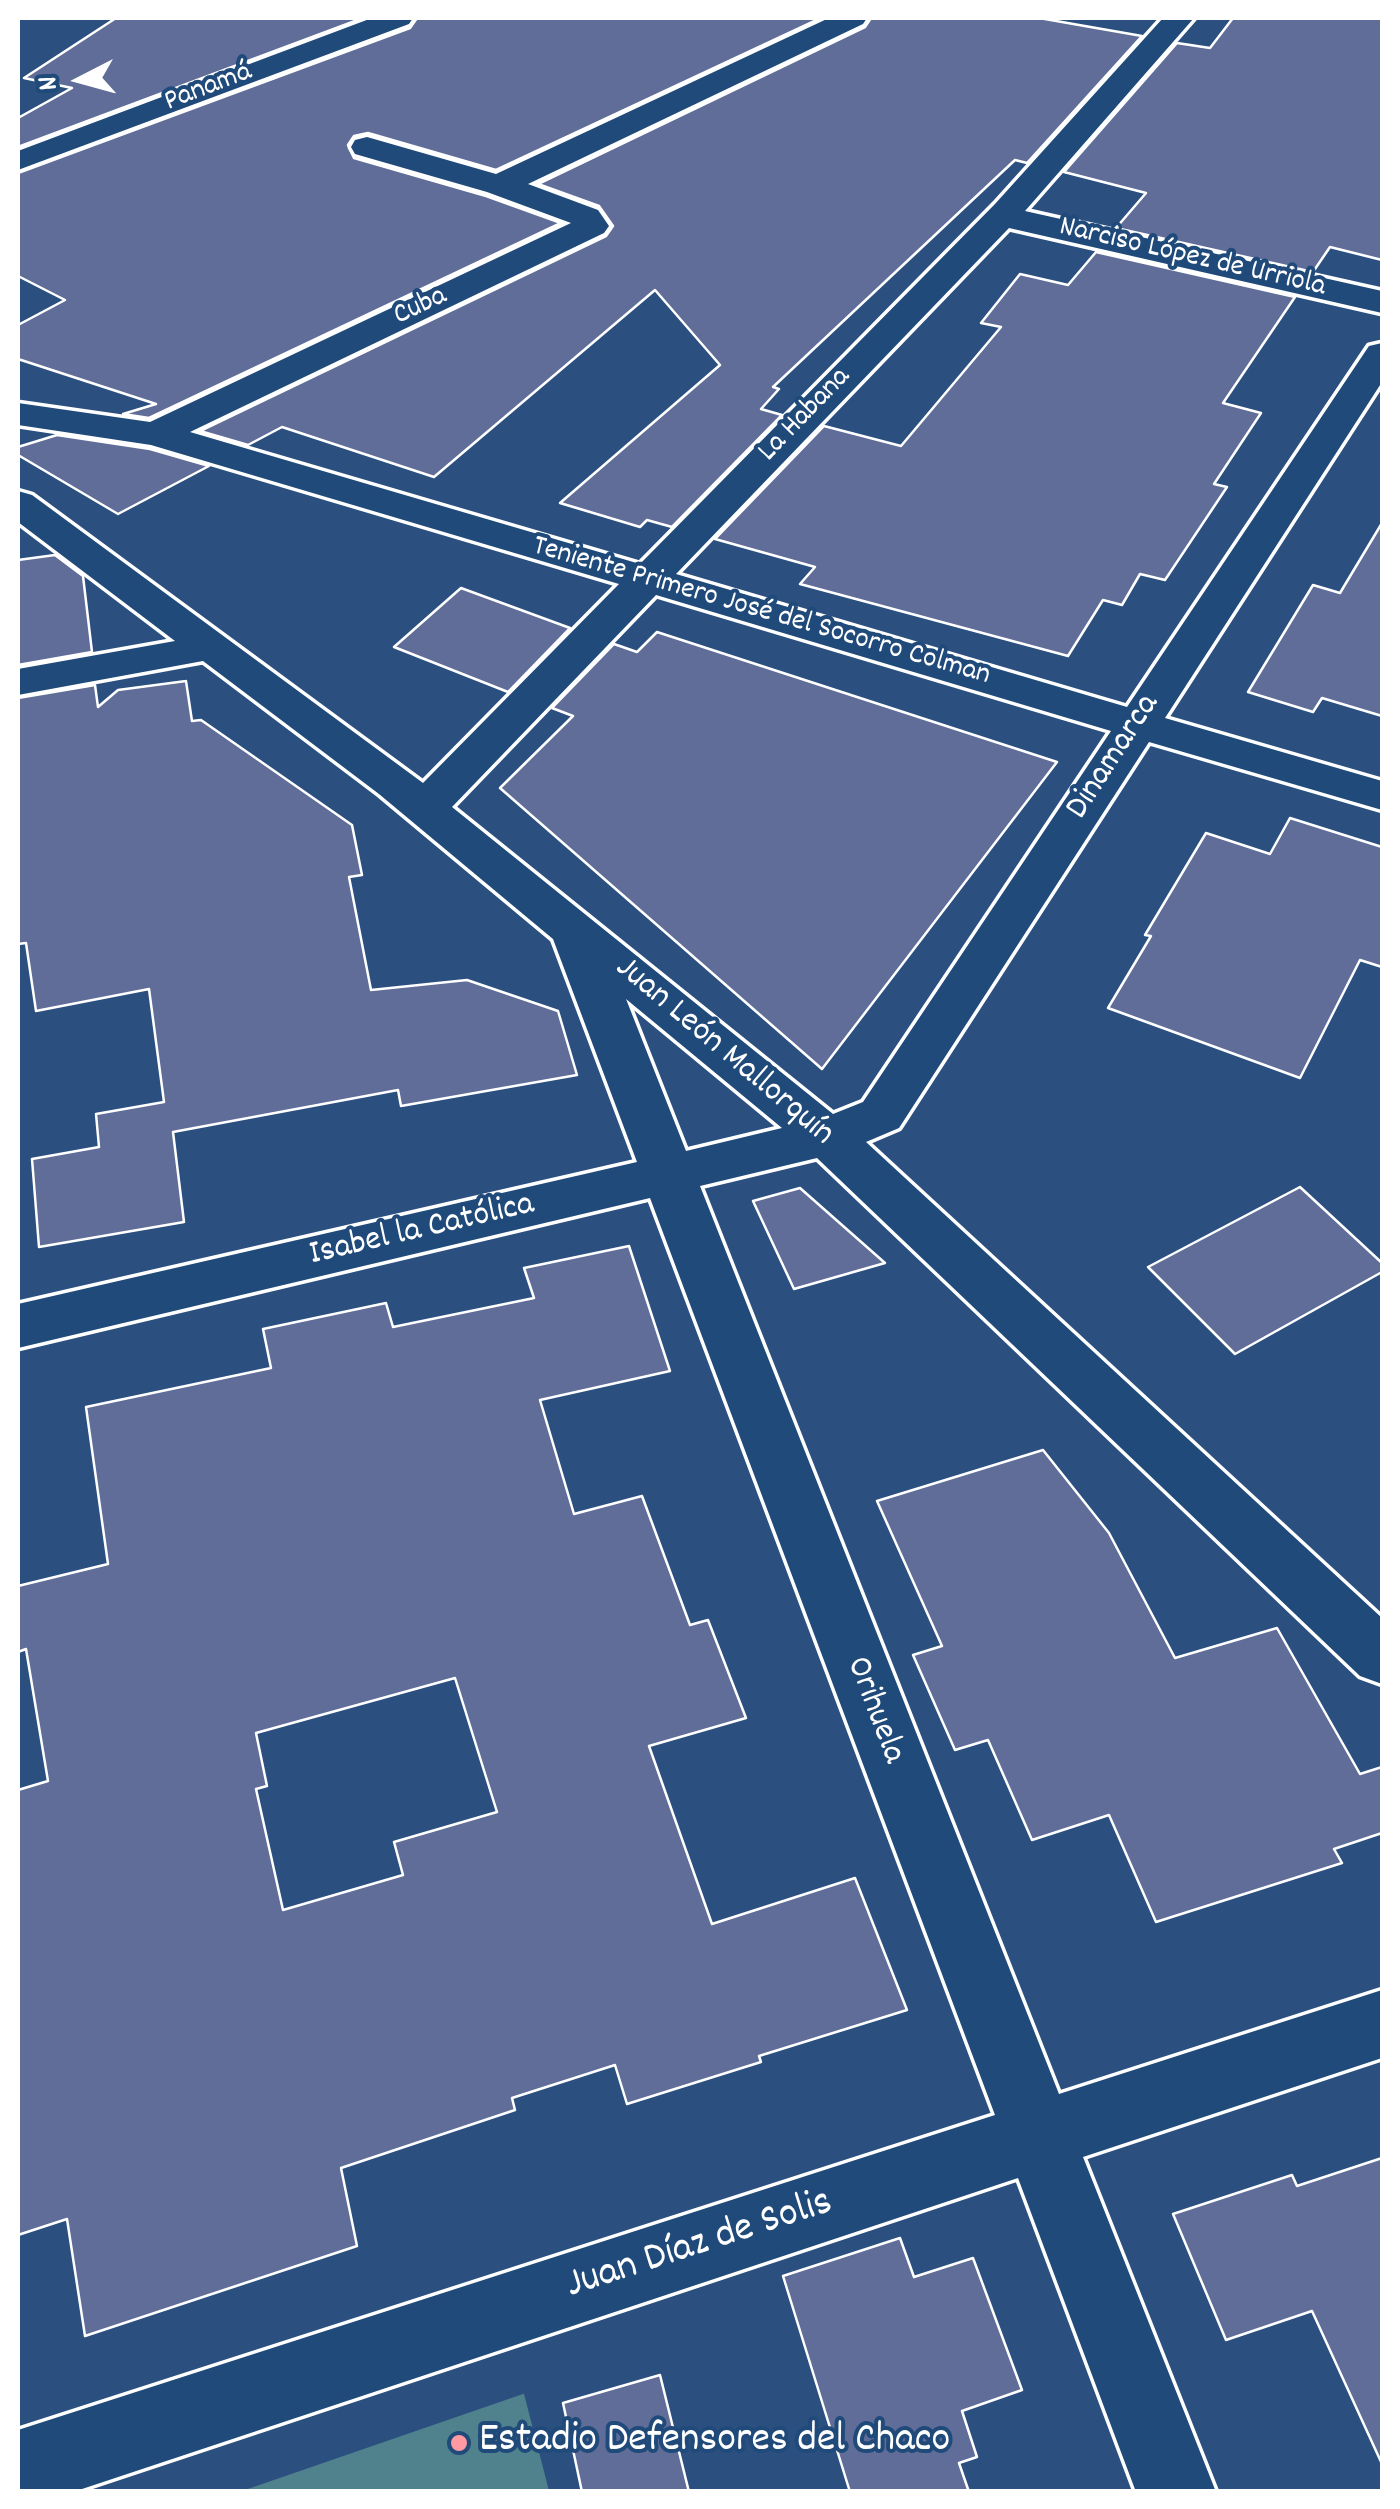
<!DOCTYPE html>
<html>
<head>
<meta charset="utf-8">
<style>
	body { margin:0 }
	#map { position:relative; width:1400px; height:2509px; overflow:hidden; background:#2b5080; font-family:Dekko,sans-serif }
	canvas { display:block }
	.frame { position:absolute; inset:0; border:20px solid #fff; pointer-events:none }
	.north { position:absolute; left:30px; top:30px; width:100px; height:100px; -webkit-text-stroke:8px #1f4a7a; paint-order:stroke; rotate:264deg; font-size:28px; font-weight:700; line-height:40px; text-align:center; color:#fff }
	.north::after { content:''; display:block; margin:auto; width:35px; height:45px; background:#fff; clip-path:polygon(50% 0,100% 100%,50% 72%,0 100%) }
</style>
</head>
<body>
<div id="map">
<canvas width="1400" height="2509"></canvas>
<div class="frame"></div>
<div class="north">N</div>
</div>
<script>
const g = document.querySelector('canvas').getContext('2d');
g.lineJoin = 'round';
function fillPath(path, color) { g.fillStyle = color; g.fill(path, 'evenodd'); }
const poly = rows => new Path2D(rows.map(r => 'M' + r).join(''));
function trace(path, color, width, dash) { g.strokeStyle = color; g.lineWidth = width; g.lineCap = dash ? 'butt' : 'round'; g.setLineDash(dash || []); g.stroke(path); }
function label(font, color, halo, rows, align = 'center') {
  g.font = font + ' Dekko,sans-serif'; g.lineWidth = 8; g.setLineDash([]); g.textBaseline = 'middle'; g.strokeStyle = halo; g.fillStyle = color; for (const [text, x, y, turn = 0] of rows) {
    g.save(); g.translate(x, y); g.rotate((+turn || 0) * Math.PI / 180); g.textAlign = isNaN(turn) ? turn : align; if (halo) g.strokeText(text, 0, 0); g.fillText(text, 0, 0); g.restore();
  }
}
fillPath(poly([
	[524,2394,549,2491,242,2491,523,2394]
]), '#50828d');
const building = poly([
	[116,18,363,18,18,147,18,118,72,88,24,78,116,18],
	[417,18,821,18,496,170,368,133,354,136,348,145,354,158,486,196,561,223,149,418,123,414,156,404,18,359,18,325,65,300,18,276,18,173,410,28,417,18],
	[871,18,1039,18,1142,36,1027,163,1015,160,773,387,779,389,761,409,782,415,672,527,647,520,640,527,560,503,720,365,655,290,434,477,282,427,248,445,200,431,606,236,613,226,599,206,538,184,865,27,871,18],
	[1233,18,1382,18,1382,260,1330,247,1313,272,1116,228,1146,193,1064,172,1177,43,1210,48,1233,18],
	[1096,252,1295,297,1223,403,1261,413,1214,484,1227,487,1165,580,1140,574,1122,605,1103,600,1068,656,800,584,815,567,715,539,824,426,901,446,1001,327,981,323,1020,274,1068,285,1096,252],
	[57,435,150,449,209,466,118,514,18,455,18,447,57,435],
	[1382,523,1382,716,1322,698,1313,712,1248,692,1313,585,1340,593,1382,523],
	[55,555,83,576,92,652,18,665,18,560,55,555],
	[461,588,570,628,508,692,394,647,461,588],
	[657,632,1057,762,822,1069,500,788,573,716,552,708,614,644,637,652,657,632],
	[186,681,192,721,201,720,352,825,362,875,349,877,371,990,467,980,558,1011,577,1075,401,1106,398,1090,173,1132,184,1222,39,1247,32,1159,99,1147,96,1114,164,1102,149,989,36,1011,26,943,18,944,18,698,95,685,98,707,118,690,186,681],
	[1290,818,1382,847,1382,967,1360,960,1300,1078,1108,1008,1151,936,1145,935,1206,833,1270,854,1290,818],
	[1300,1187,1382,1263,1382,1272,1235,1354,1148,1267,1300,1187],
	[800,1188,885,1263,794,1289,753,1201,800,1188],
	[629,1246,670,1371,540,1400,574,1514,642,1496,690,1625,708,1620,746,1718,649,1746,712,1924,855,1878,907,2010,759,2056,761,2062,627,2104,615,2065,512,2098,515,2110,341,2168,357,2246,85,2336,67,2219,18,2235,18,1790,48,1781,26,1649,18,1652,18,1586,108,1564,86,1407,271,1368,263,1329,386,1303,393,1327,534,1298,524,1268,629,1246],
	[455,1678,497,1812,394,1842,403,1875,283,1910,256,1789,267,1786,256,1733,455,1678],
	[1043,1450,1109,1533,1175,1658,1277,1628,1360,1774,1382,1767,1382,1833,1334,1849,1342,1863,1156,1922,1109,1815,1032,1840,988,1740,955,1750,913,1655,942,1646,877,1501,1043,1450],
	[1382,2158,1382,2464,1312,2311,1226,2340,1173,2214,1292,2175,1297,2186,1382,2158],
	[900,2238,914,2277,973,2258,1022,2390,962,2411,977,2457,959,2463,969,2492,850,2492,783,2276,900,2238],
	[660,2375,689,2492,582,2492,563,2403,660,2375]
]);
fillPath(building, '#5f6d98');
trace(building, '#fff', 2.5);
const minor = poly([
	[372,18,413,18,409,24,18,170,18,151,372,18],
	[829,18,867,18,863,24,528,184,598,210,609,226,604,233,190,432,640,564,995,204,1163,18,1194,18,1025,211,1382,291,1382,313,1009,228,676,574,1127,707,1369,346,1382,343,1382,382,1165,718,1382,781,1382,810,1149,742,899,1128,866,1142,1382,1618,1382,1684,1360,1676,817,1158,700,1186,1059,2094,1382,1990,1382,2058,1083,2157,1216,2492,1136,2492,1018,2178,73,2492,18,2492,18,2430,995,2115,650,1198,18,1348,18,1304,637,1162,553,939,379,794,203,661,18,695,18,669,175,641,18,522,18,491,32,495,423,783,619,584,151,445,18,425,18,403,150,422,571,223,487,192,355,154,351,147,355,140,367,137,496,174,829,18],
	[656,595,1111,731,863,1102,833,1114,452,807,656,595],
	[626,999,782,1128,686,1151,626,999]
]);
trace(minor, '#fff', 7);
fillPath(minor, '#1f4a7a');
for (const [x, y, r, color] of [
	[459,2443,10,"#ff9aa2"]
]) { const dot = new Path2D(); dot.arc(x, y, r, 0, 2 * Math.PI); g.fillStyle = color; g.fill(dot); trace(dot, '#1f4a7a', 4); }
label('30px', '#fff', '#1f4a7a', [
	["Panamá",209,89,-21],
	["Narciso López de Urriola",1192,259,13],
	["Cuba",421,308,-25],
	["La Habana",806,416,-46],
	["Teniente Primero José del Socorro Colman",761,613,16]
]);
label('35px', '#fff', '#1f4a7a', [
	["Dinamarca",1115,758,-57],
	["Juan León Mallorquín",723,1053,40],
	["Isabel la Católica",422,1232,-13],
	["Orihuela",873,1711,69]
]);
label('42px', '#fff', '#1f4a7a', [
	["Juan Díaz de Solis",700,2247,-18]
]);
label('42px', '#fff', '#1f4a7a', [
	["Estadio Defensores del Chaco",479,2443]
], 'left');
</script>
</body>
</html>
